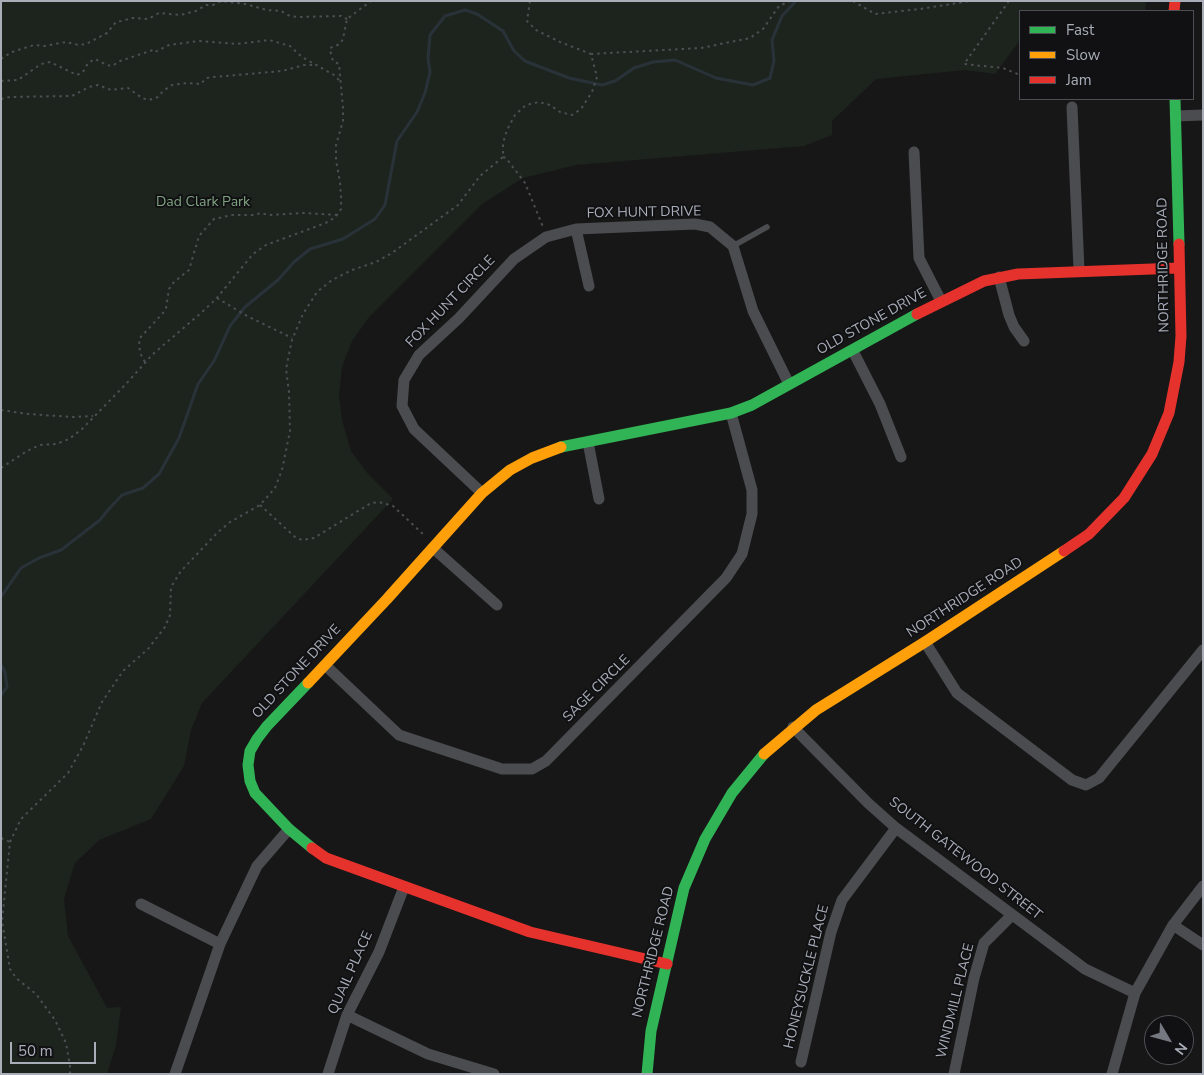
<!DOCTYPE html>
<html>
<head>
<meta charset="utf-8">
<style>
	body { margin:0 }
	#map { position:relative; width:1204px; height:1075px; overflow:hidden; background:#171717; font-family:"Nunito Sans",sans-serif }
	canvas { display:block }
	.frame { position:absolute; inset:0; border:2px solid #a8adb8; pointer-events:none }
	.legend { position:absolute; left:1019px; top:10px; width:175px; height:90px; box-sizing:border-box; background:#111113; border:1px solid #4d4f55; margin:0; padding:6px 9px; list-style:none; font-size:15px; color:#a8adb8 }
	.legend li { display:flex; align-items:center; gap:10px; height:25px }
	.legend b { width:25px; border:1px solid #4d4f55 }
	.north { position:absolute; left:1144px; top:1015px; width:50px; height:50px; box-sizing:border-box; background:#111113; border:1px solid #4d4f55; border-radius:50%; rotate:127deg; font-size:14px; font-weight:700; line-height:20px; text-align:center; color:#a8adb8 }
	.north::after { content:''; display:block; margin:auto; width:18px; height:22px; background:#757880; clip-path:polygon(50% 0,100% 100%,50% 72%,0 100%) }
	.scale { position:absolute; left:10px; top:1042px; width:86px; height:22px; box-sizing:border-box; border:2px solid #a8adb8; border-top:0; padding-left:6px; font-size:15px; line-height:18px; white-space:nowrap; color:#a8adb8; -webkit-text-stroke:4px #111113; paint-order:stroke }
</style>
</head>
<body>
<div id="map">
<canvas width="1204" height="1075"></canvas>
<div class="frame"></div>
<ul class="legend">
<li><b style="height:6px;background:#30b455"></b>Fast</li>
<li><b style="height:6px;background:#ff9f0a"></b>Slow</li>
<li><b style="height:6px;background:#e5322d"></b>Jam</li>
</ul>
<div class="north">N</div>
<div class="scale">50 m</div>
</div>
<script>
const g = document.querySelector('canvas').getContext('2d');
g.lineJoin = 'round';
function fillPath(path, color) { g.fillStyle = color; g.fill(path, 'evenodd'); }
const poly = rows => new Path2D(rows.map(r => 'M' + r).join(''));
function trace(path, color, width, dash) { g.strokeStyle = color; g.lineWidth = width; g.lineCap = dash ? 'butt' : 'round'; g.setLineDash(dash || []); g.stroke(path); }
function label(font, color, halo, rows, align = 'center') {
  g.font = font + ' "Nunito Sans",sans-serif'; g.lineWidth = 4; g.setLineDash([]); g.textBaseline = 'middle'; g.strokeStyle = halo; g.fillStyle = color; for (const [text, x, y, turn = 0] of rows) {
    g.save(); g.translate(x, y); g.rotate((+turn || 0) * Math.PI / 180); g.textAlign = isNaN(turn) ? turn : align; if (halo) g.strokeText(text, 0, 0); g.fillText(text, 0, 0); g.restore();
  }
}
fillPath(poly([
	[1,1,1146,1,1145,11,1020,11,1020,40,995,74,965,70,876,79,832,121,832,135,804,146,576,165,523,178,482,204,369,317,352,341,342,367,339,395,342,420,351,451,368,474,393,499,202,703,191,730,184,766,151,819,99,840,75,863,64,899,68,936,107,1008,121,1007,116,1045,107,1074,1,1074]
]), '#1d241e');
trace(poly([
	[1,597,21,568,39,558,61,550,100,520,107,511,122,495,143,488,159,474,179,438,198,384,214,361,230,326,245,307,278,280,294,262,310,249,343,239,375,219,385,205,397,141,417,112,425,93,430,72,428,58,430,35,445,16,465,10,477,14,503,31,514,51,525,61,569,78,602,85,615,81,634,68,653,62,675,60,716,78,753,85,770,78,774,61,772,40,782,16,796,1],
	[1,665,5,672,7,687,1,695]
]), '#2a3239', 3);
trace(poly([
	[530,1,527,21,536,30,560,42,591,54],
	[853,1,875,14,920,9,970,1],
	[1009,1,964,64,1003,68,1020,75],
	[1,59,12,52,34,45,44,46,66,42,79,45,86,44,107,33,116,22,121,21,133,18,148,19,159,13,180,15,196,11,206,5,213,5,221,1,245,4,267,10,281,11,290,16,298,17,341,16,347,19],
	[1,81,18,80,41,64,50,62,77,75,83,72,88,63,95,59,107,65,112,66,120,61,153,50,155,52,169,45,199,41,237,44,269,40,290,46,302,57,334,75,340,81],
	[1,99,10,97,72,96,89,87,98,85,111,90,128,88,142,98,149,100,158,97,163,91,172,85,187,83,201,84,206,78,214,77,282,71,304,65,313,65],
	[503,157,506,158,525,183,543,227],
	[217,298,247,316,292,338],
	[145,362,140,353,139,339,163,313,166,308,169,289,174,282,189,270,199,236,214,219,232,215,254,215,261,213,268,215,304,213,337,215],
	[1,410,28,414,73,417,93,416],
	[1,468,27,451,40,445,56,444,69,439,82,429,125,385,153,354,201,313,216,299,253,254,266,245,323,224,330,221,337,215,341,209,341,196,340,182,336,160,336,145,343,121,343,108,339,64,333,61,331,54,330,48,340,44,343,39,347,19,371,1],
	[260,505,295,537,302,540,314,538,371,503,379,502,393,506,424,535],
	[1,838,10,842],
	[70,1074,70,1066,66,1043,55,1020,36,994,16,978,10,969,2,921,10,842,21,819,68,773,83,746,102,702,123,671,148,649,165,627,170,615,171,587,181,571,217,533,230,522,260,505,275,488,282,470,290,431,289,392,286,369,292,340,303,314,317,292,332,280,352,270,376,262,392,253,458,205,480,176,503,157,503,143,507,130,515,115,526,105,539,102,550,105,560,112,572,115,581,109,592,92,597,77,591,54,701,48,750,38,763,29,779,6,790,1]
]), '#4d4e52', 2, [2.5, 4]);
trace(poly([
	[733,246,767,227]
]), '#4b4c50', 5.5);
trace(poly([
	[1072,107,1079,270],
	[1176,116,1203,115],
	[914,152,919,258,941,301],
	[576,229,589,286],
	[999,277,1009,315,1014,327,1024,341],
	[853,351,880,404,901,457],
	[588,442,599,499],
	[482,493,414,429,402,406,404,380,419,355,459,318,514,259,546,237,576,229,695,224,710,227,733,246,753,311,789,384],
	[433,548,497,605],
	[925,642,957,693,1072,780,1086,785,1099,778,1203,650],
	[325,665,399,735,502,769,532,769,546,761,726,578,742,554,752,514,752,490,731,413],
	[793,727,868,803,896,828,1085,969,1135,993],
	[141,904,220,944],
	[1173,925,1203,945],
	[347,1015,428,1054,494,1074],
	[801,1062,831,932,842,900,896,828],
	[175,1074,220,944,257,866,289,829],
	[328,1074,347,1015,379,952,404,887],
	[954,1074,974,978,984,943,1012,915],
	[1112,1074,1135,993,1173,925,1203,886]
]), '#4b4c50', 11);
trace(poly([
	[1175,99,1179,244],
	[561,447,731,413,752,405,917,314],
	[308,683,267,726,257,739,250,751,248,765,250,781,255,793,289,829,312,848],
	[647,1074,651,1031,684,888,705,839,732,793,764,754]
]), '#30b455', 11);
trace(poly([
	[308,683,387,599,482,493,510,470,532,458,561,447],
	[764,754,816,710,925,642,1064,551]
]), '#ff9f0a', 11);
trace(poly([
	[1174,11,1175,1],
	[917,314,984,281,1018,274,1179,268],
	[1064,551,1089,534,1124,498,1152,454,1169,413,1179,362,1181,336,1179,244],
	[312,848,326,858,530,932,667,964]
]), '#e5322d', 11);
label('14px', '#7fa381', '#111113', [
	["Dad Clark Park",203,203]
]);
label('14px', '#a8adb8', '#111113', [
	["FOX HUNT DRIVE",644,213,-1],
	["NORTHRIDGE ROAD",1164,265,-91],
	["FOX HUNT CIRCLE",451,302,-46],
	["OLD STONE DRIVE",872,322,-29],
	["NORTHRIDGE ROAD",965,598,-33],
	["OLD STONE DRIVE",297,672,-47],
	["SAGE CIRCLE",597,689,-45],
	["SOUTH GATEWOOD STREET",965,859,38],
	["NORTHRIDGE ROAD",654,952,-76],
	["QUAIL PLACE",351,973,-66],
	["HONEYSUCKLE PLACE",807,977,-76],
	["WINDMILL PLACE",956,1001,-76]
]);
</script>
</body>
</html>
